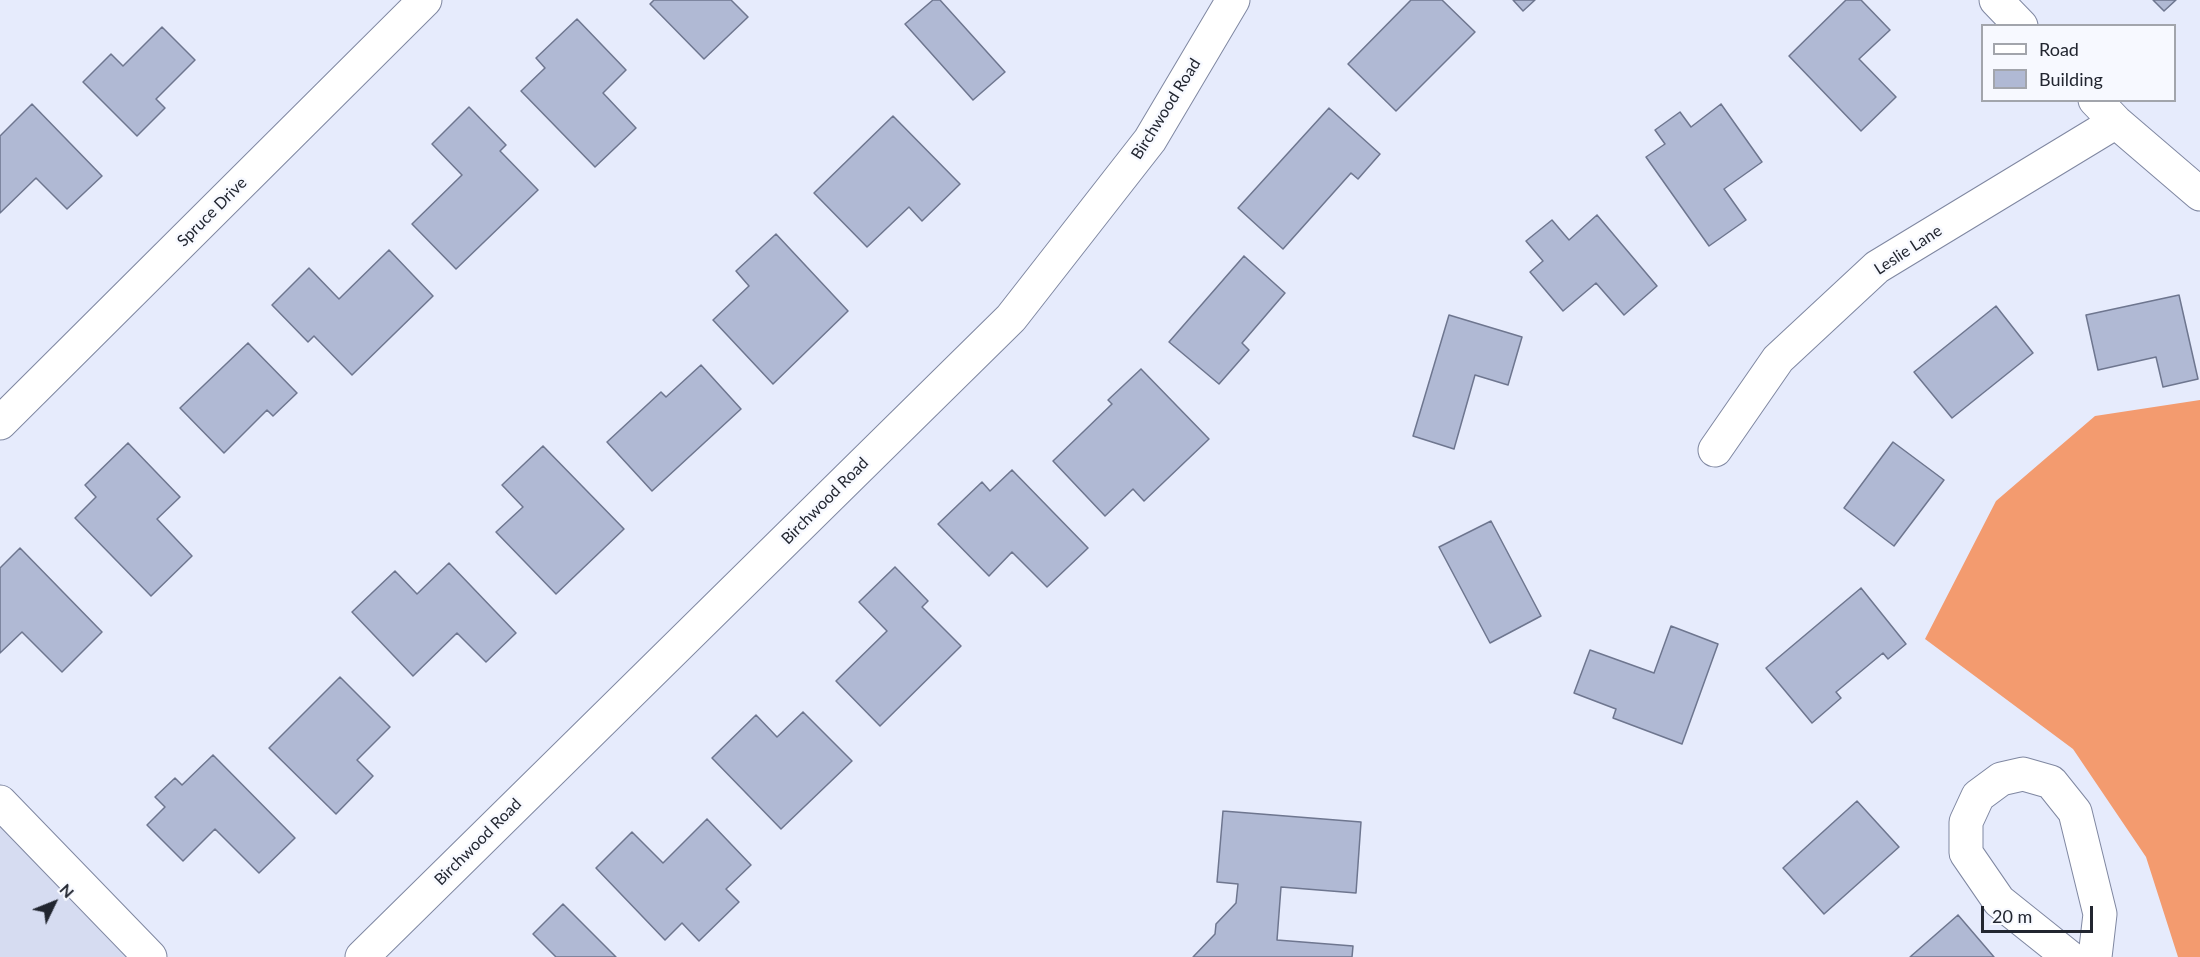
<!DOCTYPE html>
<html>
<head>
<meta charset="utf-8">
<style>
	body { margin:0 }
	#map { position:relative; width:2200px; height:957px; overflow:hidden; background:#e6ebfc; font-family:Lato,sans-serif }
	canvas { display:block }
	.legend { position:absolute; left:1981px; top:24px; width:195px; height:78px; box-sizing:border-box; background:#f7f9ff; border:2px solid #a2a5ac; margin:0; padding:8px 10px; list-style:none; font-size:18px; color:#222630 }
	.legend li { display:flex; align-items:center; gap:12px; height:30px }
	.legend b { width:30px; border:2px solid #a2a5ac }
	.north { position:absolute; left:24px; top:873px; width:60px; height:60px; -webkit-text-stroke:4px #f7f9ff; paint-order:stroke; rotate:47deg; font-size:16px; font-weight:700; line-height:24px; text-align:center; color:#222630 }
	.north::after { content:''; display:block; margin:auto; width:21px; height:27px; background:#222630; clip-path:polygon(50% 0,100% 100%,50% 72%,0 100%) }
	.scale { position:absolute; left:1981px; top:906px; width:112px; height:27px; box-sizing:border-box; border:3px solid #222630; border-top:0; padding-left:8px; font-size:18px; line-height:21px; white-space:nowrap; color:#222630; -webkit-text-stroke:4px #f7f9ff; paint-order:stroke }
</style>
</head>
<body>
<div id="map">
<canvas width="2200" height="957"></canvas>
<ul class="legend">
<li><b style="height:8px;background:#fff"></b>Road</li>
<li><b style="height:16px;background:#b0b9d4"></b>Building</li>
</ul>
<div class="north">N</div>
<div class="scale">20 m</div>
</div>
<script>
const g = document.querySelector('canvas').getContext('2d');
g.lineJoin = 'round';
function fillPath(path, color) { g.fillStyle = color; g.fill(path, 'evenodd'); }
const poly = rows => new Path2D(rows.map(r => 'M' + r).join(''));
function trace(path, color, width, dash) { g.strokeStyle = color; g.lineWidth = width; g.lineCap = dash ? 'butt' : 'round'; g.setLineDash(dash || []); g.stroke(path); }
function label(font, color, halo, rows, align = 'center') {
  g.font = font + ' Lato,sans-serif'; g.lineWidth = 5; g.setLineDash([]); g.textBaseline = 'middle'; g.strokeStyle = halo; g.fillStyle = color; for (const [text, x, y, turn = 0] of rows) {
    g.save(); g.translate(x, y); g.rotate((+turn || 0) * Math.PI / 180); g.textAlign = isNaN(turn) ? turn : align; if (halo) g.strokeText(text, 0, 0); g.fillText(text, 0, 0); g.restore();
  }
}
fillPath(poly([
	[0,824,130,957,0,957]
]), '#d6dcf1');
fillPath(poly([
	[2200,400,2200,957,2178,957,2146,857,2073,749,1925,639,1996,501,2095,416]
]), '#f39b6f');
const building = poly([
	[654,0,731,0,748,17,704,59,650,4,654,0],
	[933,0,940,0,1005,72,973,100,905,24,933,0],
	[1411,0,1442,0,1475,32,1396,111,1348,64,1411,0],
	[1513,0,1535,0,1523,11,1513,0],
	[1846,0,1861,0,1890,30,1859,59,1896,97,1861,131,1789,56,1846,0],
	[2153,0,2176,0,2164,11,2153,0],
	[577,19,626,70,603,93,636,128,595,167,521,91,545,68,536,58,577,19],
	[162,27,195,60,156,99,165,108,137,136,83,82,111,54,123,66,162,27],
	[32,104,102,176,67,209,36,178,0,213,0,136,32,104],
	[1721,104,1762,162,1724,189,1746,220,1709,246,1646,157,1665,144,1655,130,1680,112,1691,127,1721,104],
	[469,107,506,145,500,151,538,190,456,269,412,224,462,175,432,144,469,107],
	[1329,108,1380,154,1358,179,1351,173,1283,249,1238,208,1329,108],
	[893,116,960,184,922,221,909,207,867,247,814,193,893,116],
	[1597,215,1657,286,1624,315,1596,283,1563,311,1530,272,1543,261,1526,241,1552,220,1569,240,1597,215],
	[776,234,848,311,773,384,713,320,749,286,736,271,776,234],
	[389,250,433,296,352,375,314,336,308,342,272,305,309,268,339,299,389,250],
	[1244,256,1285,293,1242,343,1249,350,1219,384,1169,342,1244,256],
	[2179,295,2198,379,2163,387,2156,357,2098,370,2086,315,2179,295],
	[1996,306,2033,353,1952,418,1914,372,1996,306],
	[1449,315,1522,337,1508,385,1475,375,1454,449,1413,436,1449,315],
	[248,343,297,393,273,416,267,410,224,453,180,408,248,343],
	[701,365,741,409,652,491,607,442,661,392,666,397,701,365],
	[1141,369,1209,439,1144,501,1133,489,1105,516,1053,461,1112,404,1108,400,1141,369],
	[1893,442,1944,480,1894,546,1844,508,1893,442],
	[128,443,180,497,157,519,192,556,151,596,75,518,96,497,85,485,128,443],
	[543,446,624,529,556,594,496,532,523,507,502,485,543,446],
	[1012,470,1088,548,1047,587,1012,552,989,576,938,524,982,482,990,491,1012,470],
	[1491,521,1541,616,1490,643,1439,547,1491,521],
	[20,548,102,632,62,672,22,632,0,653,0,568,20,548],
	[449,563,516,633,486,662,457,633,413,676,352,612,395,571,417,594,449,563],
	[895,567,928,601,922,607,961,646,880,726,836,681,887,631,859,602,895,567],
	[1861,588,1906,644,1888,659,1883,653,1836,692,1841,698,1812,723,1766,668,1861,588],
	[1671,626,1718,644,1682,744,1613,718,1616,709,1574,693,1590,650,1654,673,1671,626],
	[340,677,390,727,357,760,373,776,336,814,269,748,340,677],
	[803,712,852,761,781,829,712,758,756,715,777,737,803,712],
	[213,755,295,838,259,873,215,829,183,861,147,825,165,807,155,797,175,778,182,785,213,755],
	[1857,801,1899,847,1824,914,1783,868,1857,801],
	[1223,811,1361,822,1356,893,1281,887,1277,940,1353,946,1352,957,1193,957,1215,934,1216,924,1236,903,1238,884,1217,882,1223,811],
	[707,819,751,865,726,889,739,902,699,941,682,923,665,940,596,868,632,832,663,863,707,819],
	[563,904,616,957,556,957,533,934,563,904],
	[1958,915,1994,957,1910,957,1958,915]
]);
fillPath(building, '#b0b9d4');
trace(building, '#6e768f', 1.5);
const minor = poly([
	[1996,0,2021,26],
	[2095,100,2116,122,2200,194],
	[0,423,425,0],
	[1715,450,1778,359,1877,267,2116,122],
	[0,802,150,957],
	[362,957,1011,318,1150,140,1233,0],
	[2069,957,1999,901,1966,853,1966,822,1978,796,2001,779,2023,774,2051,782,2075,812,2100,914,2095,957]
]);
trace(minor, '#7f87a1', 35);
trace(minor, '#fff', 33);
label('16px', '#222630', '#f7f9ff', [
	["Birchwood Road",1166,109,-58],
	["Spruce Drive",212,212,-45],
	["Leslie Lane",1908,250,-33],
	["Birchwood Road",825,501,-45],
	["Birchwood Road",478,842,-45]
]);
</script>
</body>
</html>
